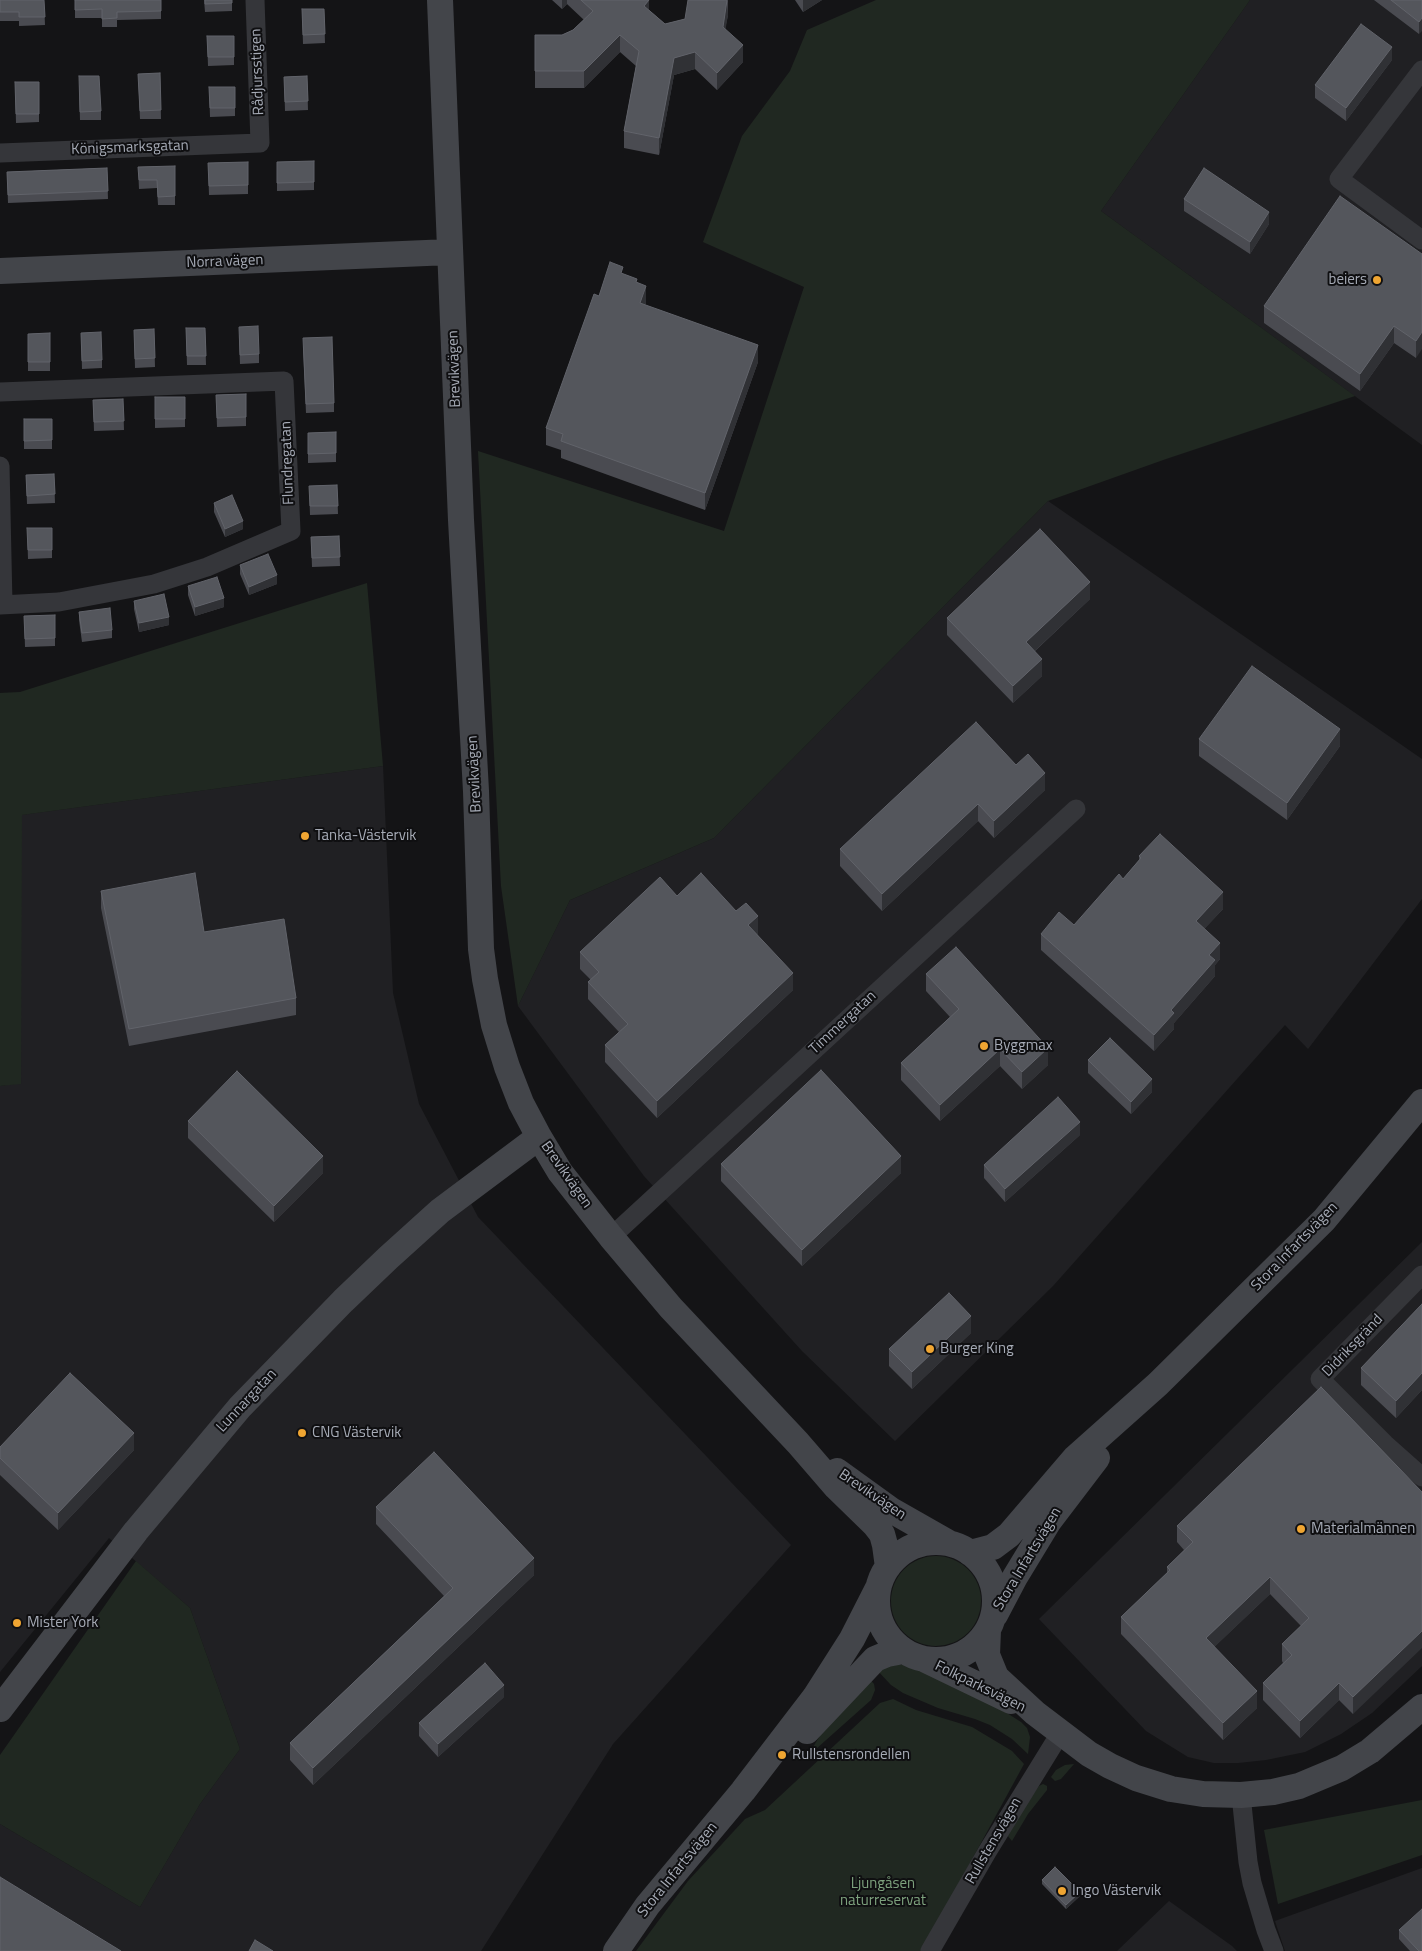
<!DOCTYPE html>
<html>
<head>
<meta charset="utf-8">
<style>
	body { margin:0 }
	canvas { display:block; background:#141416 }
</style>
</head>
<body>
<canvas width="1422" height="1951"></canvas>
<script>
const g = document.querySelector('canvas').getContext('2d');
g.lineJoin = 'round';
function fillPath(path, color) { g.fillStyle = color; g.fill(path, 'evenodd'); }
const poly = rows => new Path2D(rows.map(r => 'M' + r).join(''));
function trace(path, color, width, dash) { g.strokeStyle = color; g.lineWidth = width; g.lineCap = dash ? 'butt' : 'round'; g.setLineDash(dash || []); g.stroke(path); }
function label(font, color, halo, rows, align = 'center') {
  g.font = font + ' "Titillium Web",sans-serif'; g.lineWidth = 4; g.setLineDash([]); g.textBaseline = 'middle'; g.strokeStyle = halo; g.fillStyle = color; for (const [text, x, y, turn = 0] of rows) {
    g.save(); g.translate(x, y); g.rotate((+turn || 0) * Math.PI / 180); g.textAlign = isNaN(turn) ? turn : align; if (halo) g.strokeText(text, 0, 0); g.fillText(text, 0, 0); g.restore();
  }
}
fillPath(poly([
	[1250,0,1422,0,1422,445,1101,211],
	[1048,501,1422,759,1422,899,1308,1049,1285,1025,1053,1286,895,1441,802,1351,644,1176,518,1006,570,900,714,838],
	[383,766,393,993,419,1104,478,1217,791,1545,613,1744,481,1951,0,1951,0,1824,140,1907,200,1804,240,1749,190,1608,109,1538,0,1672,0,1086,21,1083,21,815],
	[1422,1242,1422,1666,1372,1713,1341,1734,1305,1752,1266,1760,1238,1763,1214,1763,1188,1757,1146,1731,1039,1619],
	[1422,1868,1422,1951,1285,1951,1275,1921],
	[1169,1901,1232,1946,1237,1951,1117,1951]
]), '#202023');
fillPath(poly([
	[876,0,1250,0,1101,211,1355,396,1166,459,1048,501,714,838,570,900,518,1006,501,886,478,451,724,531,804,287,703,242,742,136,790,71,807,30],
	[367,583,383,766,22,815,21,1084,0,1086,0,693,20,692],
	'891 1601a45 45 0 1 1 90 0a45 45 0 1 1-90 0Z',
	[136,1561,190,1608,240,1749,200,1804,140,1907,0,1824,0,1755],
	[897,1664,911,1666,943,1678,980,1696,1021,1722,1027,1728,1030,1737,1028,1754,1012,1739,990,1725,975,1719,938,1708,903,1693,891,1685,877,1670],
	[867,1676,874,1684,875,1690,871,1700,807,1757,821,1734],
	[893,1699,916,1710,972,1727,1012,1751,1024,1764,922,1951,636,1951,688,1881,745,1819,765,1810,880,1703],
	[1074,1764,1061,1779,1055,1781,1051,1777,1056,1770,1065,1765],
	[1043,1784,1047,1786,1047,1790,1028,1814,1012,1841,1007,1835,1021,1810,1039,1786],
	[1422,1800,1422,1855,1278,1904,1264,1830]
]), '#202821');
trace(poly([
	[1422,70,1339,179,1422,240],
	[0,153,260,143,255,0],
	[0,392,284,381,291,531,207,567,154,584,59,602,0,605],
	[0,466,3,605],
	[611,1237,1076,809],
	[1422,1275,1320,1379,1385,1444,1422,1477],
	[1241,1795,1248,1862,1252,1883,1266,1930,1274,1951],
	[930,1951,987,1852,1061,1732]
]), '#35363a', 19);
trace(poly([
	[440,0,461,520,476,791,481,949,485,979,494,1025,507,1067,521,1103,539,1137,560,1172,611,1237,671,1308,798,1443,836,1487,875,1525,882,1534,885,1545,888,1567],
	[0,271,450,252],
	[837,1471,891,1510,949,1543],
	'877 1601a59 59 0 1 1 118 0a59 59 0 1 1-118 0Z',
	[970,1553,993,1547,1009,1535,1075,1458,1158,1384,1324,1220,1422,1102],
	[995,1615,1015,1577,1049,1521,1097,1458],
	[988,1630,987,1655,996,1677,1035,1713,1089,1754,1110,1766,1136,1778,1171,1789,1203,1794,1241,1795,1273,1792,1299,1786,1342,1768,1370,1751,1422,1707],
	[926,1660,1011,1701],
	[0,1709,136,1531,240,1407,343,1301,388,1258,440,1211,539,1137],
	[807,1731,875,1659,887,1654,903,1651],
	[616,1951,647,1906,743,1791,815,1697,852,1639,878,1588]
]), '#43454a', 26);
fillPath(poly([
	[0,0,44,0,45,25,19,26,19,21,0,21],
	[75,0,161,0,161,19,117,20,117,27,102,27,102,18,75,18],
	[204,0,232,0,232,11,205,12],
	[552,0,649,0,649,10,665,24,685,19,728,0,728,15,725,29,743,62,717,90,695,69,674,75,659,155,624,148,624,131,636,66,620,52,584,88,535,88,535,35,562,35,573,30,584,20,567,4,562,9],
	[795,0,822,0,803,12],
	[1374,0,1422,0,1419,34],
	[302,9,324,9,325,43,303,44],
	[207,36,234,36,234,65,208,66],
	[1392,60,1346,121,1315,98,1315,85],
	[160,73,161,119,140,119,138,74],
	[307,76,308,110,285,111,284,77],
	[15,82,39,82,39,122,16,123],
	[79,85,101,111,101,120,80,120],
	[209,87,235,87,235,116,210,117],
	[314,161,314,190,277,191,277,162],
	[248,162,248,194,209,195,208,163],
	[175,166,175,205,158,205,157,188,139,189,138,167],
	[107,168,108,199,8,203,7,172],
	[1184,199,1269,224,1250,254,1184,211],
	[1422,254,1416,358,1394,343,1360,391,1264,323,1264,306],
	[623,274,637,283,646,303,645,305,758,362,705,510,561,458,561,450,546,445,546,428,599,296],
	[186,328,205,328,206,365,187,365],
	[154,329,155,367,135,368,134,330],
	[50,333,50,371,28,371,28,334],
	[81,333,102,360,102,368,82,369],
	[239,335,259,354,259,363,240,364],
	[303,346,334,403,334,412,306,413],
	[246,394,246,426,217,427,216,395],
	[155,397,185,397,185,427,155,428],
	[123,399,124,430,94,431,93,400],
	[24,419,52,419,52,449,24,449],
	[336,432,336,462,308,463,308,433],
	[54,474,55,503,27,504,26,475],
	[337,485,338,514,310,515,309,486],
	[214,503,243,529,225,537,214,512],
	[27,528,52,528,52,558,28,559],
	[339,536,340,566,312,567,311,537],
	[240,565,277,584,249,595,240,574],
	[188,586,224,607,195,616,188,595],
	[1090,599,1035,651,1042,676,1013,703,947,635,947,618],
	[134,601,169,625,139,632,134,609],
	[79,612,112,630,112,638,82,642,79,620],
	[55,615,55,646,25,647,24,616],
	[1199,739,1340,746,1287,820,1199,756],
	[1016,765,1045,790,994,838,978,821,882,911,840,866,840,849],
	[1139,856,1223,909,1204,929,1220,959,1215,965,1215,976,1174,1023,1174,1029,1154,1051,1041,950,1041,934,1074,925,1123,879,1139,860],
	[101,891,204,932,296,998,296,1015,129,1046,101,908],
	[677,896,736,911,758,933,757,934,793,990,657,1118,605,1062,605,1045,619,1032,588,999,588,982,591,980,580,969,580,952],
	[926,974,1048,1065,1022,1089,1000,1066,940,1121,901,1080,901,1063,950,1017,926,991],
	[1088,1060,1152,1092,1131,1114,1088,1073],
	[188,1121,323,1173,274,1222,188,1138],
	[1080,1135,1005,1202,984,1178,984,1165],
	[721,1164,901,1173,802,1266,721,1181],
	[1422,1304,1422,1390,1396,1418,1361,1385,1361,1368],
	[971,1333,912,1389,889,1366,889,1349],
	[0,1447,134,1450,58,1530,0,1475],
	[1422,1492,1353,1714,1339,1700,1300,1738,1263,1700,1263,1683,1283,1663,1282,1661,1282,1644,1301,1626,1270,1594,1214,1647,1257,1708,1223,1740,1121,1634,1121,1617,1167,1573,1167,1567,1184,1550,1177,1542,1177,1526],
	[376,1507,534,1575,313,1785,290,1760,290,1743,444,1596,376,1524],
	[504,1697,438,1757,419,1736,419,1723],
	[1042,1880,1080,1896,1066,1909,1042,1884],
	[1399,1930,1422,1951,1410,1951,1399,1939]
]), '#4a4b51');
fillPath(poly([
	[562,0,567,0,567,4,562,9],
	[649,0,649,17,644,6],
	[727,0,728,15,723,44,723,27],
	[803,0,822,0,803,12],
	[1422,18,1422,31,1419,34,1419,22],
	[620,35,620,52,584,88,584,71],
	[743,45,743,62,717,90,717,73],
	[1392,47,1392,60,1346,121,1346,108],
	[695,52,695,69,674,75,659,155,659,138,674,58],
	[1269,212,1269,224,1250,254,1250,242],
	[646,286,646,303,640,320,640,303],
	[1394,326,1394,343,1360,391,1360,374],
	[1422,332,1422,349,1416,358,1416,341],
	[758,345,758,362,705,510,705,493],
	[243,521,243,529,225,537,225,529],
	[277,575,277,584,249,595,249,587],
	[1090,582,1090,599,1026,659,1026,642],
	[224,598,224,607,195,616,195,607],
	[169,617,169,625,139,632,139,623],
	[1042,659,1042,676,1013,703,1013,686],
	[1340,729,1340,746,1287,820,1287,803],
	[1045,773,1045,790,994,838,994,821],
	[978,804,978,821,882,911,882,894],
	[1223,892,1223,909,1196,938,1196,921],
	[758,916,758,933,748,942,748,925],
	[1220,943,1220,959,1215,965,1215,976,1174,1023,1174,1029,1154,1051,1154,1035,1171,1010,1209,955],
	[793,973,793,990,657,1118,657,1101],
	[1048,1048,1048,1065,1022,1089,1022,1072],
	[1000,1049,1000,1066,940,1121,940,1105],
	[1152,1079,1152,1092,1131,1114,1131,1102],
	[1080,1122,1080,1135,1005,1202,1005,1189],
	[323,1156,323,1173,274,1222,274,1206],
	[901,1156,901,1173,802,1266,802,1250],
	[971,1316,971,1333,912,1389,912,1372],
	[1422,1373,1422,1390,1396,1418,1396,1401],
	[134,1433,134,1450,58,1530,58,1513],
	[534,1558,534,1575,313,1785,313,1768],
	[1270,1577,1270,1594,1206,1655,1206,1638],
	[1422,1631,1422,1648,1353,1714,1353,1697],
	[1339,1683,1339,1700,1300,1738,1300,1721],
	[504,1685,504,1697,438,1757,438,1744],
	[1257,1691,1257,1708,1223,1740,1223,1723],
	[1080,1892,1080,1896,1066,1909,1066,1905]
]), '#303135');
const building = poly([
	[0,0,44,0,45,17,19,17,19,12,0,12,0,0],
	[75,0,161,0,161,11,117,12,117,18,102,19,102,9,75,10,75,0],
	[205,0,232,0,232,3,205,4,205,0],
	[581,0,649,0,644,6,665,24,685,19,688,0,727,0,723,27,743,45,717,73,695,52,674,58,659,138,624,131,639,51,620,35,584,71,535,71,535,35,562,35,573,30,593,11,581,0],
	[1391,0,1422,0,1422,18,1419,22,1391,0],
	[302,9,324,9,325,34,303,35,302,9],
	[1361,24,1392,47,1346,108,1315,85,1361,24],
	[207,36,234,36,234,57,208,57,207,36],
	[160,73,161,110,140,111,138,74,160,73],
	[79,76,99,76,101,111,80,112,79,76],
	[307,76,308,101,285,102,284,77,307,76],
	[15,82,39,82,39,114,16,114,15,82],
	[209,87,235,87,235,108,210,108,209,87],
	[314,161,314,182,277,183,277,162,314,161],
	[248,162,248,185,209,186,208,163,248,162],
	[175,166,175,196,158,197,157,180,139,180,138,167,175,166],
	[107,168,108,191,8,195,7,172,107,168],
	[1204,168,1269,212,1250,242,1184,199,1204,168],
	[1340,196,1422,254,1422,332,1416,341,1394,326,1360,374,1264,306,1340,196],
	[610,262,623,267,621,273,637,279,636,282,646,286,640,303,758,345,705,493,561,441,563,434,546,428,594,294,599,296,610,262],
	[258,326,259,354,240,355,239,327,258,326],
	[186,328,205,328,206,356,187,356,186,328],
	[154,329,155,358,135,359,134,330,154,329],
	[101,332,102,360,82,361,81,333,101,332],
	[50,333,50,362,28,362,28,334,50,333],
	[332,337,334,403,306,404,303,338,332,337],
	[246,394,246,417,217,418,216,395,246,394],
	[155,397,185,397,185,419,155,419,155,397],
	[123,399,124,421,94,422,93,400,123,399],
	[24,419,52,419,52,440,24,441,24,419],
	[336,432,336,453,308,454,308,433,336,432],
	[54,474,55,494,27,496,26,475,54,474],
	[337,485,338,506,310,506,309,486,337,485],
	[232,495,243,521,225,529,214,503,232,495],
	[27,528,52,528,52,550,28,550,27,528],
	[1040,529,1090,582,1026,642,1042,659,1013,686,947,618,1040,529],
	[339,536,340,557,312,558,311,537,339,536],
	[268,554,277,575,249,587,240,565,268,554],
	[217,577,224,598,195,607,188,586,217,577],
	[164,594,169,617,139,623,134,601,164,594],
	[110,608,112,630,82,633,79,612,110,608],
	[55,615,55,638,25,639,24,616,55,615],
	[1252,666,1340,729,1287,803,1199,739,1252,666],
	[976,722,1016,765,1028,754,1045,773,994,821,978,804,882,894,840,849,976,722],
	[1160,834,1223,892,1196,921,1220,943,1209,955,1215,960,1171,1010,1174,1013,1154,1035,1041,934,1059,912,1074,925,1119,874,1123,879,1141,858,1139,856,1160,834],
	[195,873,204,932,284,919,296,998,129,1029,101,891,195,873],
	[701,873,736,911,746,903,758,916,748,925,793,973,657,1101,605,1045,628,1024,588,982,599,972,580,952,660,877,677,896,701,873],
	[956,947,1048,1048,1022,1072,1000,1049,940,1105,901,1063,959,1009,926,974,956,947],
	[1110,1038,1152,1079,1131,1102,1088,1060,1110,1038],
	[821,1070,901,1156,802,1250,721,1164,821,1070],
	[237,1071,323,1156,274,1206,188,1121,237,1071],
	[1058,1097,1080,1122,1005,1189,984,1165,1058,1097],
	[949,1293,971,1316,912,1372,889,1349,949,1293],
	[1422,1304,1422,1373,1396,1401,1361,1368,1422,1304],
	[70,1373,134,1433,58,1513,0,1458,0,1447,70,1373],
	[1321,1387,1422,1492,1422,1631,1353,1697,1339,1683,1300,1721,1263,1683,1292,1655,1282,1644,1309,1618,1270,1577,1206,1638,1257,1691,1223,1723,1121,1617,1170,1570,1167,1567,1193,1542,1177,1526,1321,1387],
	[434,1452,534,1558,313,1768,290,1743,453,1588,376,1507,434,1452],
	[485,1663,504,1685,438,1744,419,1723,485,1663],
	[1055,1867,1080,1892,1066,1905,1042,1880,1055,1867],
	[0,1877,121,1951,0,1951,0,1877],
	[1422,1909,1422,1951,1419,1951,1399,1930,1422,1909],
	[255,1940,273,1951,249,1951,255,1940]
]);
fillPath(building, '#54565c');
trace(building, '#61636a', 1);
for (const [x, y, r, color] of [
	[1377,280,5,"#efa532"],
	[305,836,5,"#efa532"],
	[984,1046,5,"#efa532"],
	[930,1349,5,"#efa532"],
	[302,1433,5,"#efa532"],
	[1301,1529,5,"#efa532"],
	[17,1623,5,"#efa532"],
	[782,1755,5,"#efa532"],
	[1062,1891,5,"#efa532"]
]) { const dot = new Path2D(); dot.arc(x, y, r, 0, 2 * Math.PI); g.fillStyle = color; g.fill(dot); trace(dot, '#0f0f11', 2); }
label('15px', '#a6abb6', '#0f0f11', [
	["Rådjursstigen",258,72,-92],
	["Königsmarksgatan",130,148,-2],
	["Norra vägen",225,262,-2],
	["Brevikvägen",455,369,-92],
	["Flundregatan",288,463,-92],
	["Brevikvägen",475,774,-93],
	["Timmergatan",843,1023,-43],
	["Brevikvägen",566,1175,55],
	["Stora Infartsvägen",1295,1247,-46],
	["Didriksgränd",1353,1346,-46],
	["Lunnargatan",247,1401,-47],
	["Brevikvägen",872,1495,34],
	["Stora Infartsvägen",1028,1559,-59],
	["Folkparksvägen",980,1687,26],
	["Rullstensvägen",994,1841,-60],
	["Stora Infartsvägen",678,1870,-51]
]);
label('15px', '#a6abb6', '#0f0f11', [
	["beiers",1367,280,"right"],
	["Tanka-Västervik",315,836],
	["Byggmax",994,1046],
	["Burger King",940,1349],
	["CNG Västervik",312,1433],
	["Materialmännen",1311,1529],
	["Mister York",27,1623],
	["Rullstensrondellen",792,1755],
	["Ingo Västervik",1072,1891]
], 'left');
label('15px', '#7da17d', '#0f0f11', [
	["Ljungåsen",883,1884],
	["naturreservat",883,1901]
]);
</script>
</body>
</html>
